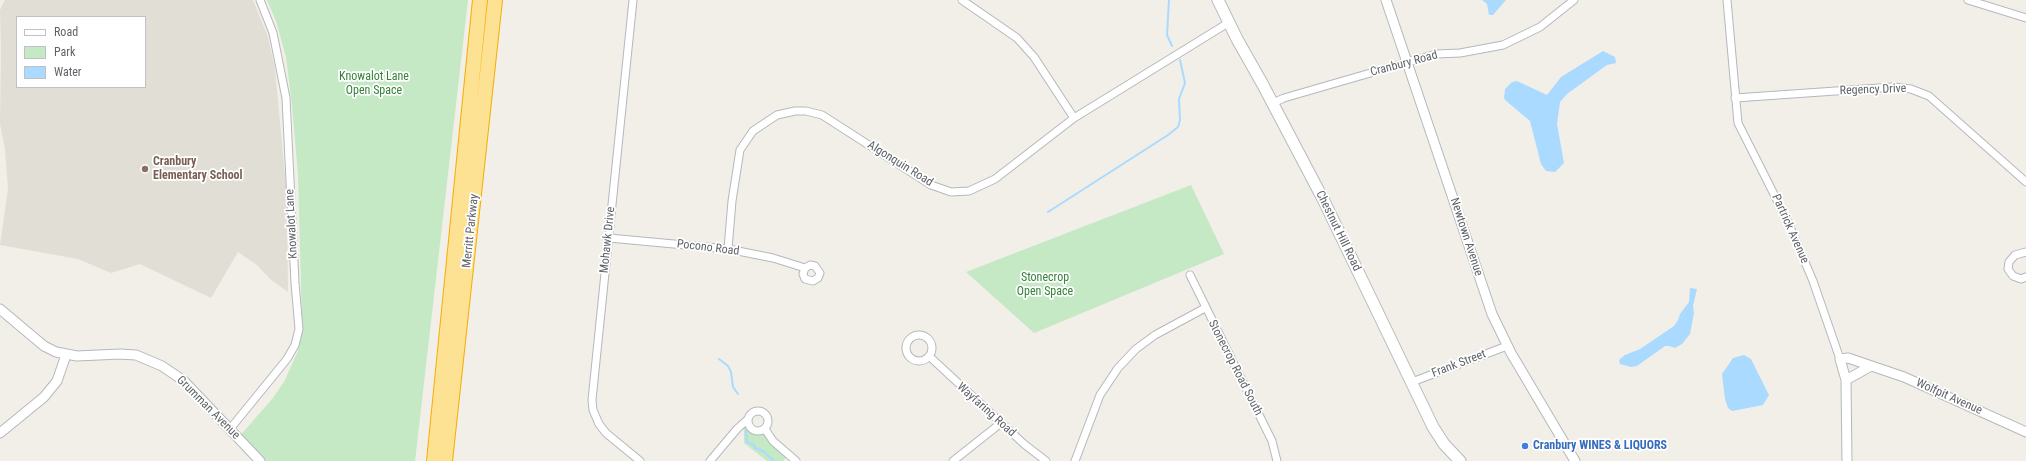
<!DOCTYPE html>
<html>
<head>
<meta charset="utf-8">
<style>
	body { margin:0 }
	#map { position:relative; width:2026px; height:461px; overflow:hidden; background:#f1efe8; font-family:"Roboto Condensed",sans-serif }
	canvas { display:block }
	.legend { position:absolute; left:16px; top:16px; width:130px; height:72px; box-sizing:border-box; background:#fff; border:1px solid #bfc1c3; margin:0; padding:5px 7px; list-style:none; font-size:12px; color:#5f6368 }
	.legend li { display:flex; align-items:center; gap:8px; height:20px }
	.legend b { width:20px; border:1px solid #bfc1c3 }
</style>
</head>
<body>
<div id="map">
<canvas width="2026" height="461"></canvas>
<ul class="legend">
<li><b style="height:5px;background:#fff"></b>Road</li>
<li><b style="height:11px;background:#c5e8c5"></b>Park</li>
<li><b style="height:11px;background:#aadaff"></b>Water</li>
</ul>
</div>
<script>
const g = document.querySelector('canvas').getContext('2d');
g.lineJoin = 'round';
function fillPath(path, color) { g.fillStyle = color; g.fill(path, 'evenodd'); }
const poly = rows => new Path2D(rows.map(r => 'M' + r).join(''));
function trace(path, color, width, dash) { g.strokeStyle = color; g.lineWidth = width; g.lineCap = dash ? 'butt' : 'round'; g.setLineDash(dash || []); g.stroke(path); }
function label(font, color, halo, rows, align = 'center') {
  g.font = font + ' "Roboto Condensed",sans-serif'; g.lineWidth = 3.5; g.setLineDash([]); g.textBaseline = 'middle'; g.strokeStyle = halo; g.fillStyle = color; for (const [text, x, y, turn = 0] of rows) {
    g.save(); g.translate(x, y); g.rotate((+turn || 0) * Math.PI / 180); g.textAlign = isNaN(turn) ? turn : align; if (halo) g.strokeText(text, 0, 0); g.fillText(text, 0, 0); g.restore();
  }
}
fillPath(poly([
	[5,0,253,0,268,37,275,69,287,197,288,292,270,279,257,265,238,252,211,298,140,264,111,273,78,259,0,245,8,189,5,149,0,124,1,51,0,10],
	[17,17,145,17,145,87,17,87]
]), '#e1ded6');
fillPath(poly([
	[267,0,468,0,415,461,258,461,238,438,273,398,285,380,298,351,302,321,298,175,292,105,286,57,276,21],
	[1191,185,1224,254,1034,333,966,272],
	[748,423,755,431,765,429,788,455,785,459,783,461,767,461,744,443,744,430,737,429]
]), '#c5e8c5');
fillPath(poly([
	[1482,0,1506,0,1493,15,1489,15,1487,4],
	[1603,51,1615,57,1616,63,1607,65,1567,94,1560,102,1557,124,1564,163,1555,172,1546,171,1541,164,1530,121,1505,100,1504,98,1505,89,1512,82,1517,81,1547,95,1561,77],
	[1690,288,1697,289,1693,306,1694,313,1690,334,1682,344,1675,348,1669,346,1665,346,1637,366,1631,367,1620,364,1619,360,1625,355,1640,349,1674,326,1678,320,1680,314,1689,302],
	[1744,355,1751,359,1769,395,1763,405,1732,411,1728,408,1725,399,1722,374,1733,358]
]), '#aadaff');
trace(poly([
	[1169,0,1167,35,1172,46],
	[1048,212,1168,135,1178,127,1180,120,1179,99,1185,83,1180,60],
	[719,359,728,366,731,372,733,387,738,394],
	[746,431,747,442,754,445,755,448,763,451,774,461]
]), '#aadaff', 2);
const minor = poly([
	[633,0,592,400,593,410,599,424,606,433,640,461],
	[962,0,1017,38,1034,57,1074,118],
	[1727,0,1738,123,1787,220,1813,281,1840,359],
	[1968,0,2026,18],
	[1735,98,1893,87,1911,89,1929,96,2026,182],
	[1273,103,1284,98,1436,54,1460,53,1503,45,1540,27,1574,0],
	[609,238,728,249,773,258,805,268,810,265,815,266,820,273,818,278,813,281,805,279,803,274,805,268],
	[728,249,732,201,740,150,753,131,777,115,795,111,806,111,822,115,931,185,951,192,969,191,995,179,1074,118,1228,23],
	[2026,252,2015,255,2009,262,2008,269,2013,276,2021,279,2026,277],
	[1190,275,1272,441,1277,461],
	'906 348a13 13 0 1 1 26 0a13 13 0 1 1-26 0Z',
	[929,356,1024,444,1046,461],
	[1412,382,1507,346],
	'748 421a10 10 0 1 1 20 0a10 10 0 1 1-20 0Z',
	[230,429,287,359,295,345,299,329,295,283,286,98,273,33,260,0],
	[765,429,773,441,796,461],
	[710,461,737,429,748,419],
	[953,461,1001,423],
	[1075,461,1100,395,1118,368,1136,349,1155,335,1205,308]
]);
const tertiary = poly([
	[1386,0,1492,314,1511,353,1575,461],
	[0,309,44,346,56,352,77,356,120,354,136,355,162,366,184,381,260,461],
	[1846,380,1871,366],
	[0,433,44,397,57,381,66,355],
	[1847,461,1846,380,1840,359,1848,358,1904,377,2026,432]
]);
const secondary = poly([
	[1218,0,1237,39,1263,85,1324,201,1433,427,1444,444,1460,461]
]);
const motorway = poly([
	[434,461,480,0],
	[445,461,495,0]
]);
trace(minor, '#b5b8bc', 9);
trace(tertiary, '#b5b8bc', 11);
trace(secondary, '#b6babf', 13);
trace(motorway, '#f9ab00', 16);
trace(minor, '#fff', 7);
trace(tertiary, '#fff', 9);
trace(secondary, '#fff', 11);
trace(motorway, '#fde293', 14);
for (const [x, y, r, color] of [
	[145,169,4,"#8d6e63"],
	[1525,446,4,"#3f7fe0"]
]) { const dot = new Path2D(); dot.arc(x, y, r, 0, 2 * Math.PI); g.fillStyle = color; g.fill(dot); trace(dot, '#fff', 1.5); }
label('12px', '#5f6368', '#fff', [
	["Cranbury Road",1404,64,-15],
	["Regency Drive",1873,90,-2],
	["Algonquin Road",900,164,32],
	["Knowalot Lane",292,224,-93],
	["Partrick Avenue",1790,229,66],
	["Merritt Parkway",471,231,-84],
	["Chestnut Hill Road",1338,231,64],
	["Newtown Avenue",1466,237,72],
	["Mohawk Drive",608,240,-84],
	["Pocono Road",708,248,7],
	["Frank Street",1459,364,-21],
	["Stonecrop Road South",1235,368,63],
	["Wolfpit Avenue",1949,397,24],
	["Grumman Avenue",208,408,45],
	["Wayfaring Road",986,410,42]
]);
label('12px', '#348238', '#fff', [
	["Knowalot Lane",374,77],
	["Open Space",374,91],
	["Stonecrop",1045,278],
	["Open Space",1045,292]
]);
label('bold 12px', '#785e54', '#fff', [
	["Cranbury",153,162],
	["Elementary School",153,176]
], 'left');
label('bold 12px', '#366cbe', '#fff', [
	["Cranbury WINES & LIQUORS",1533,446]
], 'left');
</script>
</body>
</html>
